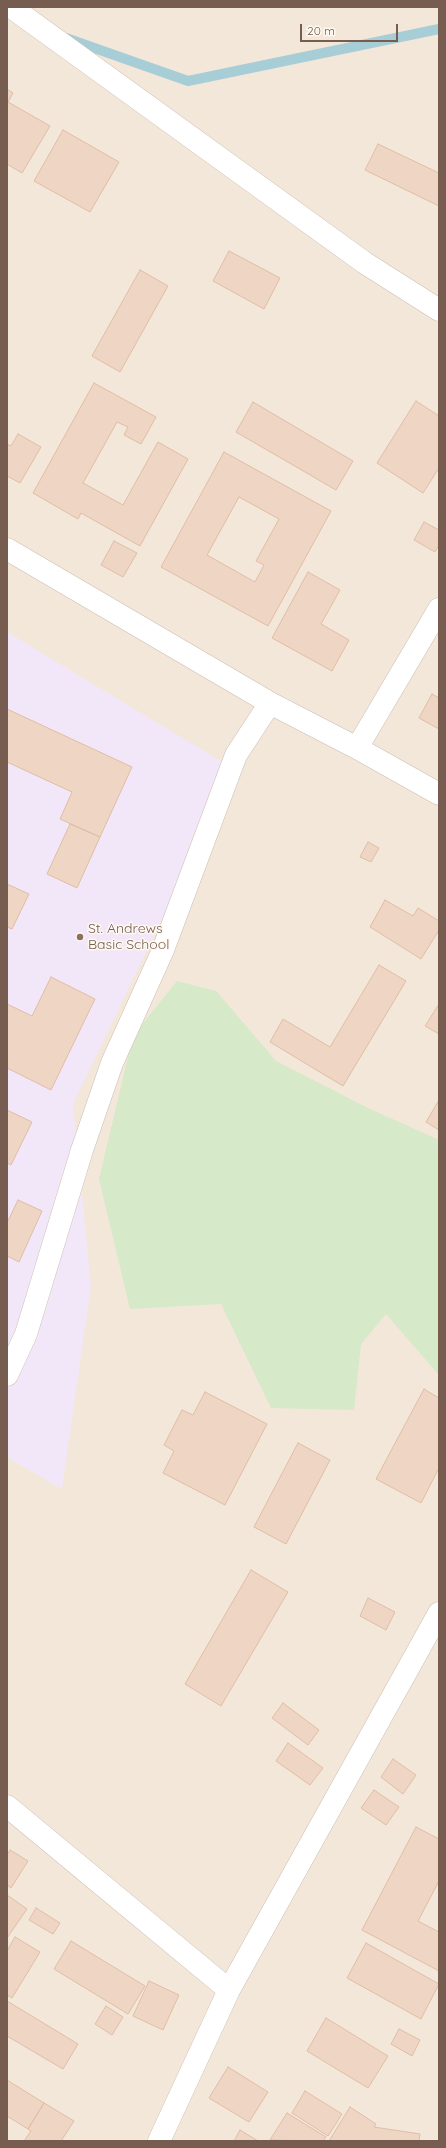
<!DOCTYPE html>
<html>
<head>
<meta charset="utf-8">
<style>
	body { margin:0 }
	#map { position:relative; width:446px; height:2148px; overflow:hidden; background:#fcf5eb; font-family:Quicksand,sans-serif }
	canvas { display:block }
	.frame { position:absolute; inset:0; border:8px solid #765d4f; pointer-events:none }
	.scale { position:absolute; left:300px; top:24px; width:98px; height:18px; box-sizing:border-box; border:2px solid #765d4f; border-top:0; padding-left:5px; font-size:12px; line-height:14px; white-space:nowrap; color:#765d4f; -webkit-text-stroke:3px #fef9f1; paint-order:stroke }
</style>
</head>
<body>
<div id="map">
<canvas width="446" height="2148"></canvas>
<div class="frame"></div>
<div class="scale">20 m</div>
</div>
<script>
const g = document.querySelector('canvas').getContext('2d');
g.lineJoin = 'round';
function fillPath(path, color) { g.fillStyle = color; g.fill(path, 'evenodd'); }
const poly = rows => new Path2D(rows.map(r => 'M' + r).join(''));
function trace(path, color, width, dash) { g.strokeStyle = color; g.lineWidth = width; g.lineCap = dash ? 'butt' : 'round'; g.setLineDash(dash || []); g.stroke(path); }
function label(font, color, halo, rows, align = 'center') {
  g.font = font + ' Quicksand,sans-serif'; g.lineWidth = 3; g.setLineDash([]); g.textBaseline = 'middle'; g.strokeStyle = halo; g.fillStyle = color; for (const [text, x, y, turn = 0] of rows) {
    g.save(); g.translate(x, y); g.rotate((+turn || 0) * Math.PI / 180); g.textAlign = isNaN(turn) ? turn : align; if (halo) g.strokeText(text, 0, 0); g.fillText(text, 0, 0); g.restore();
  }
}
fillPath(poly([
	[7,7,439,7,439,2141,7,2141]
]), '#f3e7da');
fillPath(poly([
	[7,632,234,769,73,1104,91,1286,62,1489,7,1457]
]), '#f2e7f8');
fillPath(poly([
	[177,981,216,991,276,1061,368,1108,439,1140,439,1375,386,1314,361,1344,354,1410,271,1408,221,1304,130,1309,99,1179,133,1036]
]), '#d6e9c9');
trace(poly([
	[66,38,188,81,439,29]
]), '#a7ced6', 10);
const building = poly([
	[7,89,13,93,8,102,50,126,22,173,7,164,7,89],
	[63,130,119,162,90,212,34,181,63,130],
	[378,144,439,173,439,206,365,170,378,144],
	[229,251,280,278,264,309,213,281,229,251],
	[140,270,168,286,120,372,92,356,140,270],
	[94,383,156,417,141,444,124,435,128,427,117,422,83,483,123,505,158,442,188,459,140,546,81,513,78,519,33,493,94,383],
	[416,401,439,416,439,468,423,493,377,463,416,401],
	[253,402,353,461,336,490,236,432,253,402],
	[18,434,41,447,20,483,7,476,7,444,11,446,18,434],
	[224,452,331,511,268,626,161,567,224,452],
	[239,497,279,519,256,561,264,565,255,582,207,555,239,497],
	[424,522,439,530,439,545,435,552,414,540,424,522],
	[114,541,137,553,123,577,101,565,114,541],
	[308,572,340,590,321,624,349,640,332,671,272,638,308,572],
	[432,694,439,698,439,729,419,718,432,694],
	[7,709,132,767,100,837,60,819,72,792,7,762,7,709],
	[70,824,100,837,77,888,47,874,70,824],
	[368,842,379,848,371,862,360,857,368,842],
	[7,884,29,894,12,929,7,927,7,884],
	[385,900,413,916,418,908,439,921,439,930,421,959,370,927,385,900],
	[379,965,406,981,343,1086,270,1042,283,1019,330,1047,379,965],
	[51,977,95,999,51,1090,7,1068,7,1004,32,1016,51,977],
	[439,1004,439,1034,425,1026,439,1004],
	[439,1100,439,1130,426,1122,439,1100],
	[7,1110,32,1122,11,1165,7,1163,7,1110],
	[18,1200,42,1211,19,1262,7,1256,7,1223,18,1200],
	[424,1389,439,1398,439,1468,421,1503,376,1479,424,1389],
	[205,1392,267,1424,225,1505,163,1473,174,1451,164,1445,182,1410,193,1415,205,1392],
	[298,1443,330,1460,286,1544,254,1527,298,1443],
	[251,1570,288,1592,221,1706,185,1684,251,1570],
	[368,1598,395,1612,386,1630,360,1616,368,1598],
	[283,1703,319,1730,308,1745,272,1718,283,1703],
	[288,1743,323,1768,310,1785,276,1761,288,1743],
	[393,1759,416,1775,403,1794,381,1777,393,1759],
	[374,1790,399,1807,386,1825,361,1808,374,1790],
	[416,1827,439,1839,439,1881,418,1921,439,1932,439,1971,362,1930,416,1827],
	[10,1850,28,1861,11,1888,7,1885,7,1855,10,1850],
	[7,1895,27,1909,7,1938,7,1895],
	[36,1908,60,1923,53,1934,29,1920,36,1908],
	[15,1937,40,1952,12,1998,7,1995,7,1951,15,1937],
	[71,1941,145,1986,128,2014,54,1969,71,1941],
	[366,1943,439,1984,421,2019,347,1978,366,1943],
	[149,1981,179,1995,163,2030,133,2016,149,1981],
	[7,2001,78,2044,63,2069,7,2036,7,2001],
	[106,2006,123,2017,112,2035,95,2024,106,2006],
	[326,2018,388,2056,368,2088,307,2051,326,2018],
	[399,2029,420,2040,412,2056,391,2044,399,2029],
	[228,2067,268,2092,249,2122,209,2098,228,2067],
	[7,2080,44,2103,28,2129,7,2116,7,2080],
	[305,2091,342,2114,328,2136,292,2113,305,2091],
	[44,2103,74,2121,61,2141,24,2141,31,2131,28,2129,44,2103],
	[350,2107,376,2124,374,2127,420,2134,419,2141,329,2141,350,2107],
	[287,2113,326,2137,323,2141,270,2140,287,2113],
	[240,2130,258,2141,234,2141,240,2130]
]);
fillPath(building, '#efd6c4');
trace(building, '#e1bda5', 1);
const minor = poly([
	[11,7,365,263,439,310],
	[7,549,270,703,357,748,439,794],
	[357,748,439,609],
	[7,1375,26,1334,82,1150,112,1063,163,950,236,755,270,703],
	[7,1806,229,1990],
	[159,2141,229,1990,439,1613]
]);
trace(minor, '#cdbeb1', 23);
trace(minor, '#fff', 22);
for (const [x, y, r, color] of [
	[80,937,4,"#8d6e63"]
]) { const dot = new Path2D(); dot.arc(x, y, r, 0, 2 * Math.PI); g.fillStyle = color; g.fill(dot); trace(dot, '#fef9f1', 1.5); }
label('14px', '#785e54', '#fef9f1', [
	["St. Andrews",88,929],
	["Basic School",88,945]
], 'left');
</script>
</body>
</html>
